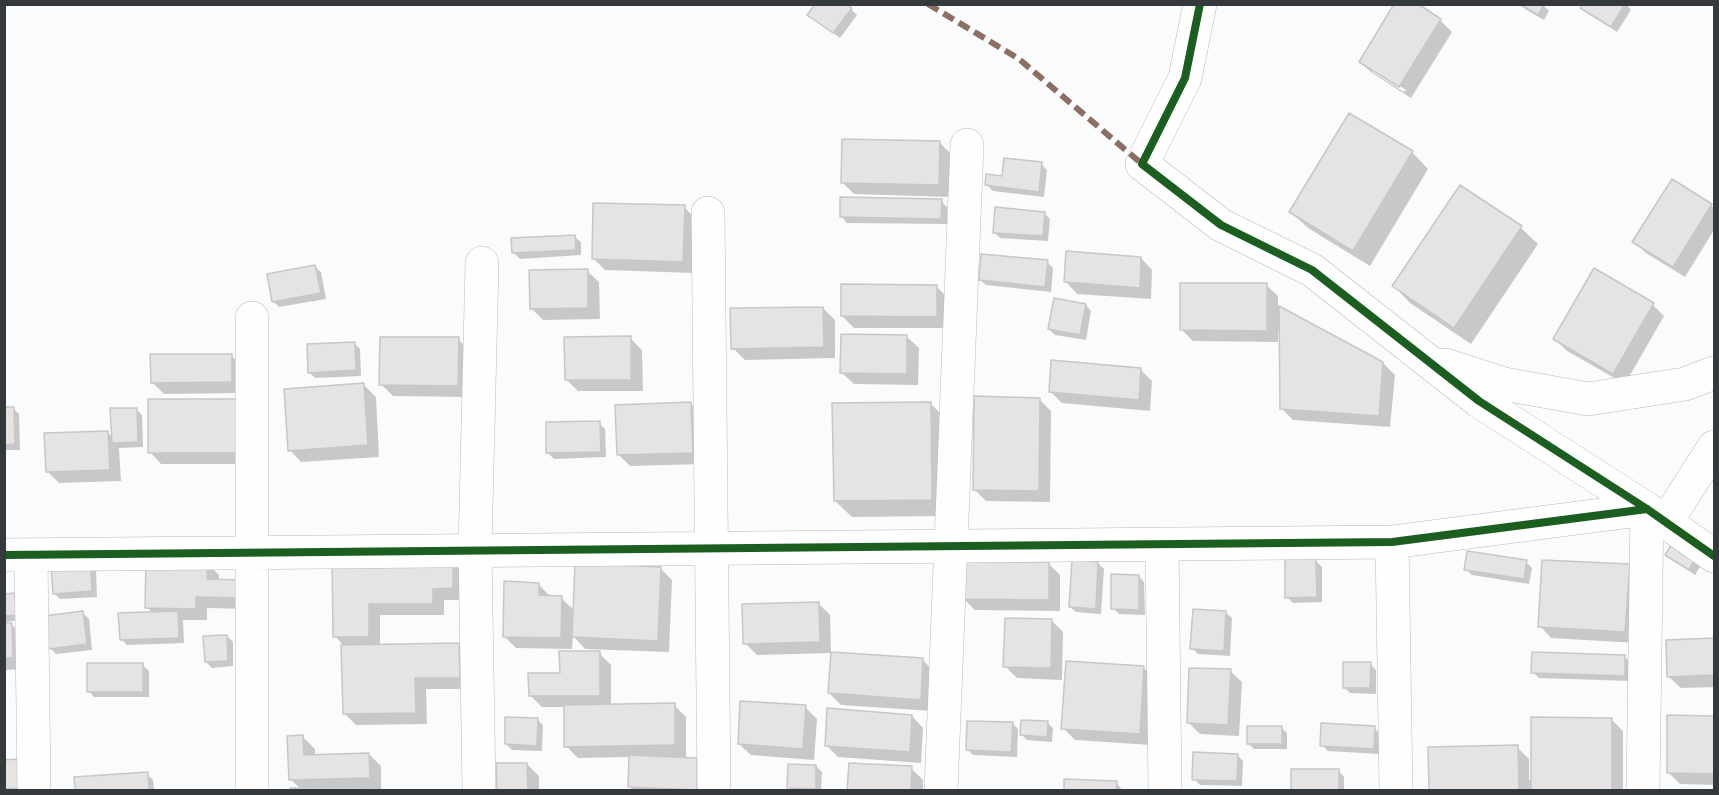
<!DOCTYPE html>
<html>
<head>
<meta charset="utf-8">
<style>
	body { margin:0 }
	#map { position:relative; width:1719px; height:795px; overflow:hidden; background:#f9fbfc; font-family:"Open Sans",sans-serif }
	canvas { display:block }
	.frame { position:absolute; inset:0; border:6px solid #33393d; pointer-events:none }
</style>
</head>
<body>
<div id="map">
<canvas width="1719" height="795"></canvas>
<div class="frame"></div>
</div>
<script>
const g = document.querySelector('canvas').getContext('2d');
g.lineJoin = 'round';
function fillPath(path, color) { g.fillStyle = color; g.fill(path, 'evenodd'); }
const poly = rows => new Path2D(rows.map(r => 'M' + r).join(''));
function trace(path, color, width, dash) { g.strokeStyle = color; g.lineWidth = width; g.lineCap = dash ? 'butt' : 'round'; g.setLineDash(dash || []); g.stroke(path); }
fillPath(poly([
	[1521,4,1542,4,1549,11,1544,20,1525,9],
	[1584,4,1626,4,1631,10,1617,32,1588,13,1582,8],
	[851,9,857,15,840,38,815,20],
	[1440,20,1452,32,1411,98,1372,73,1360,62],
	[1372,68,1406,90,1404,92,1372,72],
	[939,142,951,154,950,197,854,194,842,182],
	[1412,152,1428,169,1370,266,1308,228,1291,212],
	[1041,164,1047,170,1044,197,993,191,987,185],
	[1461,187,1521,228,1538,244,1471,344,1410,303,1394,286],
	[941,201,947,207,947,224,847,223,842,217],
	[1711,205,1714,208,1714,230,1685,277,1646,253,1634,241],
	[684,207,696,219,694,273,605,270,593,258],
	[1044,213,1050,219,1048,241,1000,238,994,232],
	[575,237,581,242,581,255,520,259,514,253],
	[1141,258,1152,270,1151,299,1077,294,1066,282],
	[1047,262,1053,268,1051,292,986,285,980,280],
	[315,267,321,272,326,299,279,307,273,301],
	[587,271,599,282,600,319,543,320,531,308],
	[1266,285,1278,296,1278,307,1383,363,1395,375,1390,427,1293,420,1281,408,1281,331,1278,331,1278,342,1193,341,1181,329],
	[936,286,948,298,948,328,854,328,842,316],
	[1086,305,1091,311,1086,340,1055,335,1049,329],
	[1653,305,1664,316,1625,384,1567,351,1555,339],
	[823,308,835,320,835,358,745,360,733,348],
	[907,337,919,348,918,385,854,384,842,373],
	[630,338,642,350,643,391,578,391,567,380],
	[458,339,470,351,469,397,393,396,381,384],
	[354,343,360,349,361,376,315,378,309,372],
	[232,356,243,368,243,393,164,394,152,382],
	[1140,369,1152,381,1150,411,1062,403,1050,391],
	[364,385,376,397,379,457,301,462,290,450],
	[1039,399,1051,411,1050,502,986,501,974,489],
	[239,400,251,464,161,464,150,452],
	[690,403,702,415,704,464,630,466,619,455],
	[930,403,947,420,948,516,852,517,835,501],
	[13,408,19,414,20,450,4,450,4,409],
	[136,409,142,415,143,447,119,448,121,481,59,483,47,471,107,432,113,438],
	[599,423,605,429,606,457,554,459,548,453],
	[1667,555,1695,560,1701,565,1695,575],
	[334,556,464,568,464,600,444,600,444,615,380,615,380,646,458,645,470,656,471,689,426,689,427,724,356,725,344,713,343,645,335,636],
	[1316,561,1322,567,1322,602,1293,603,1287,597],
	[1526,562,1532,568,1529,584,1472,575,1466,569],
	[207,563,219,575,219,581,252,609,207,608,207,620,183,620,184,643,127,645,121,639,152,613,147,607],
	[1048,563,1060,575,1060,611,975,610,963,598],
	[1098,563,1104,569,1101,614,1076,612,1070,607],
	[53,565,96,569,97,597,60,599,54,593],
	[1629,566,1641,577,1637,643,1551,638,1540,626],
	[660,568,672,580,669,652,585,649,573,636,572,649,516,648,504,636,538,584,550,596,561,598,575,611],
	[1139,576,1144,582,1145,615,1119,614,1113,608],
	[4,595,22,620,4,622],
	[818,603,830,615,831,653,757,655,745,643],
	[83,613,89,619,92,650,56,654,50,648],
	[1226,613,1232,618,1230,656,1198,654,1192,648],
	[1052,621,1063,632,1062,680,1017,678,1005,666],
	[4,624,11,624,23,636,24,669,4,670],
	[227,636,233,642,233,666,212,668,206,662],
	[1714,639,1714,687,1681,688,1669,677,1667,641],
	[599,653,611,665,611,706,674,705,686,717,686,759,697,760,708,772,708,790,633,790,629,786,630,757,578,758,566,746,566,707,542,707,530,695],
	[1625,657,1631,663,1630,681,1539,678,1533,672],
	[923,660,934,672,932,711,841,705,829,693],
	[1370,664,1376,670,1376,694,1350,693,1344,687],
	[143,665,149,671,149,697,94,697,89,691],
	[1144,668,1156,680,1151,745,1075,740,1063,728],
	[1230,671,1242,682,1239,736,1200,734,1188,722],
	[805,707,817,719,814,760,751,755,739,744],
	[912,716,923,728,921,763,838,757,826,745],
	[1669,716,1714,717,1714,785,1680,784,1668,772],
	[537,719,543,725,542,751,512,750,506,744],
	[1611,719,1623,731,1623,790,1430,790,1430,748,1517,747,1529,759,1529,780,1532,780],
	[1047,722,1053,728,1052,742,1027,740,1021,734],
	[1012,723,1018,729,1017,757,973,755,967,749],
	[1281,727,1287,733,1287,749,1254,749,1248,743],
	[1374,728,1380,734,1379,754,1328,751,1322,745],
	[303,737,315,749,315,756,369,754,381,766,381,789,291,790,301,789,290,779],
	[1237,755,1243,761,1242,786,1200,785,1194,779],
	[4,762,30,790,4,790],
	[527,764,539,776,539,790,498,790,497,765],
	[850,765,911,768,923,780,923,790,849,790],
	[816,766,822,772,821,790,792,790,789,787],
	[1293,771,1339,771,1344,777,1344,790,1293,790],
	[147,774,153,780,154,790,76,790,75,779],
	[1065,780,1116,782,1122,790,1065,790]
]), '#0003');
const building = poly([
	[815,4,846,4,852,8,833,33,807,15,815,4],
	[1394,4,1418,4,1441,19,1399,87,1359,62,1394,4],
	[1519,4,1544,4,1538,15,1519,4],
	[1582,4,1625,4,1611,27,1580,8,1582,4],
	[1349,113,1413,151,1353,251,1289,212,1349,113],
	[842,139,940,141,939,185,841,183,842,139],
	[1004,158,1042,162,1039,192,985,185,986,174,1002,176,1004,158],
	[1672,179,1712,204,1673,267,1632,242,1672,179],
	[1460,185,1522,226,1454,328,1392,286,1460,185],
	[840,197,942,199,941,219,840,217,840,197],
	[593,203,685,205,683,262,592,259,593,203],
	[995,207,1045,212,1043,236,993,233,995,207],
	[575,235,576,250,512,253,511,238,575,235],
	[1066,251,1141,257,1140,288,1064,282,1066,251],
	[981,254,1048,260,1045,287,979,280,981,254],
	[315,265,321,293,272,302,267,274,315,265],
	[1594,268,1654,303,1613,374,1553,339,1594,268],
	[588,269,588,308,530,309,529,270,588,269],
	[1180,283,1267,283,1267,331,1180,330,1180,283],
	[841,284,937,285,937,317,841,316,841,284],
	[1054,298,1086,304,1080,335,1048,329,1054,298],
	[1279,306,1383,362,1379,416,1280,409,1279,306],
	[823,307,824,347,731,349,730,308,823,307],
	[841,334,907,335,907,374,840,373,841,334],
	[631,336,631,380,565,380,564,337,631,336],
	[380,337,459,337,458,386,379,385,380,337],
	[355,342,356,370,308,373,307,344,355,342],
	[150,354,232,354,232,382,151,383,150,354],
	[1051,360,1141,368,1139,400,1049,392,1051,360],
	[364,383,368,445,288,451,284,389,364,383],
	[974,396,1040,398,1039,491,973,490,974,396],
	[148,399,239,399,239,453,148,453,148,399],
	[691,402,693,453,617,455,615,405,691,402],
	[931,402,932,500,834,501,832,403,931,402],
	[4,407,14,407,15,444,4,445,4,407],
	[110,408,137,408,138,442,112,443,110,408],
	[600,421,601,452,546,453,546,422,600,421],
	[108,431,110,470,46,472,44,433,108,431],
	[1672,544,1696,558,1689,570,1665,555,1672,544],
	[1467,551,1527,560,1524,579,1464,570,1467,551],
	[453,554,453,588,433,589,433,604,369,604,369,637,333,637,332,555,453,554],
	[1285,559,1316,559,1317,597,1285,598,1285,559],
	[146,560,208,561,207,579,241,580,241,598,196,597,196,609,145,608,146,560],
	[1072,560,1098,562,1096,609,1069,607,1072,560],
	[1542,560,1630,564,1625,632,1538,627,1542,560],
	[90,561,92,591,53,594,51,564,90,561],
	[962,561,1049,562,1049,600,962,599,962,561],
	[575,563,661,567,658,641,572,637,575,563],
	[1111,574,1139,575,1139,610,1111,609,1111,574],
	[504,581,539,583,539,595,562,596,561,638,503,637,504,581],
	[15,593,17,615,4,616,4,594,15,593],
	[819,602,820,642,743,644,742,604,819,602],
	[1193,609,1226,611,1224,651,1190,649,1193,609],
	[83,611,87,644,49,649,44,616,83,611],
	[178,611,179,638,120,640,118,613,178,611],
	[1005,618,1052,619,1051,668,1003,667,1005,618],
	[4,623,12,623,13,658,4,658,4,623],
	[227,635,228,661,205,662,203,636,227,635],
	[1714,638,1714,675,1667,677,1666,640,1714,638],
	[459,643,460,678,415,678,416,713,343,714,341,645,459,643],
	[559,651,600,651,600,696,529,696,528,673,560,673,559,651],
	[831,652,923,658,921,700,828,693,831,652],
	[1532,652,1625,655,1625,676,1531,673,1532,652],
	[1066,661,1144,666,1140,734,1061,729,1066,661],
	[1343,662,1371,662,1370,688,1343,688,1343,662],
	[87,663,143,663,143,692,87,692,87,663],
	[1189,668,1231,669,1228,725,1187,723,1189,668],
	[740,701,806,705,803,749,738,744,740,701],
	[675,703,675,745,564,747,564,705,675,703],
	[827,708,912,715,910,752,825,746,827,708],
	[1667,715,1714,716,1714,774,1667,773,1667,715],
	[505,717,538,718,537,746,505,744,505,717],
	[1531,717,1612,718,1612,790,1531,790,1531,717],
	[1021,720,1048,721,1047,737,1020,735,1021,720],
	[967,721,1013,722,1011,752,966,750,967,721],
	[1321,723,1375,726,1374,749,1320,746,1321,723],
	[1247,726,1282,726,1282,744,1247,744,1247,726],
	[303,735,304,755,369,753,370,778,289,780,287,736,303,735],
	[1518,745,1519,790,1429,790,1428,747,1518,745],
	[1193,752,1238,754,1237,781,1192,780,1193,752],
	[629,755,697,758,697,790,628,787,629,755],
	[18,759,20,788,4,789,4,760,18,759],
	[496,763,527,763,528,790,497,790,496,763],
	[849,763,912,766,911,790,847,790,849,763],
	[788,764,816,765,816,789,787,788,788,764],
	[1291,769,1339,769,1339,790,1291,790,1291,769],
	[148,772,149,790,75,790,74,777,148,772],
	[1064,779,1117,781,1116,790,1064,790,1064,779],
	[290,788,368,788,368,790,290,790,290,788]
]);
fillPath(building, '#e6e3e5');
trace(building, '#c8c6c7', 1.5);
const minor = poly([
	[1200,4,1185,78,1142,164,1221,225,1312,270,1479,401,1647,509,1714,556],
	[708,213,714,790],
	[1445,365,1504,384,1588,399,1685,384,1714,373],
	[1666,522,1714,447],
	[1392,542,1396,790],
	[1162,544,1165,790],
	[4,555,1392,542,1647,509],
	[31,555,34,790],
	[252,790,252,318],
	[479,790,475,550,482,263],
	[941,790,967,145],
	[1643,790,1647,509]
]);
trace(minor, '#b7bbbd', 34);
trace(minor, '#fefeff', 33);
trace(poly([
	[928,4,1019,59,1142,164]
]), '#8d6e63', 6, [12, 6]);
trace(poly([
	[1200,4,1185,78,1142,164,1221,225,1312,270,1479,401,1647,509,1714,556],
	[4,555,1392,542,1647,509]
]), '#1b5e20', 8);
</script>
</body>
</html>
